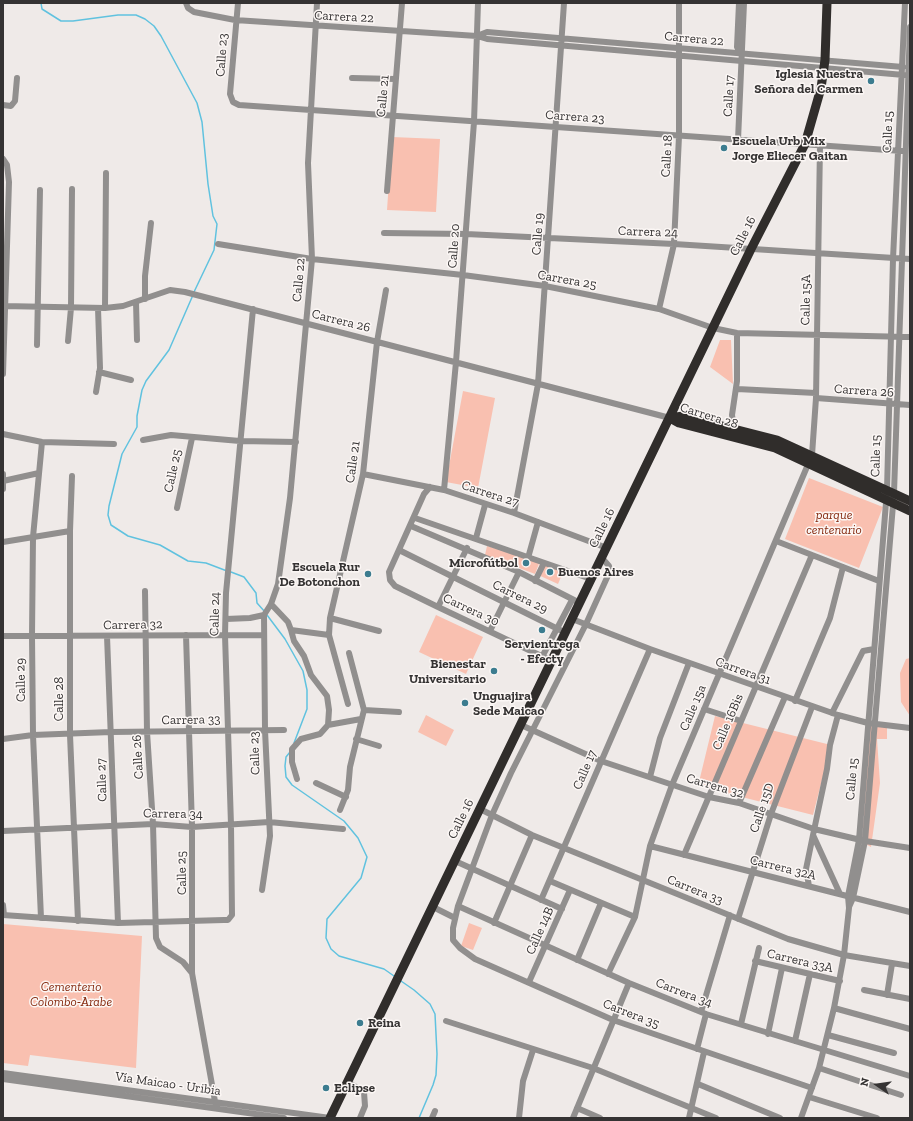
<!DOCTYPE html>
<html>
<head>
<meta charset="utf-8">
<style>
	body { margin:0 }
	#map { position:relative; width:913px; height:1121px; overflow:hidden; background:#efeae8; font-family:"Zilla Slab",serif }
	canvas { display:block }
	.frame { position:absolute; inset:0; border:4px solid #353333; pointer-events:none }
	.north { position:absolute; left:857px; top:1065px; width:40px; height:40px; -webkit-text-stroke:3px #fcf7f5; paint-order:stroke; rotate:283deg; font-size:11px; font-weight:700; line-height:16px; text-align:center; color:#353333 }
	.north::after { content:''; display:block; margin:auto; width:14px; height:18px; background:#353333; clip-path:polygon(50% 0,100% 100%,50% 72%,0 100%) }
</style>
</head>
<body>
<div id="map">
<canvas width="913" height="1121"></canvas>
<div class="frame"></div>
<div class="north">N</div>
</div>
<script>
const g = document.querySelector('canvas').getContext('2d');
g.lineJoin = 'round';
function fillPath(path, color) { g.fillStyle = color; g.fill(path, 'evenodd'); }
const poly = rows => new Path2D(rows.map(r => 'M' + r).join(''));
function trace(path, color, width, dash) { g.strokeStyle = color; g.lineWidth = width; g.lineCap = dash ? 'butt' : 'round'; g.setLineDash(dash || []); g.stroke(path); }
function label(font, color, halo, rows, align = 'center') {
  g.font = font + ' "Zilla Slab",serif'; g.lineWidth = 3; g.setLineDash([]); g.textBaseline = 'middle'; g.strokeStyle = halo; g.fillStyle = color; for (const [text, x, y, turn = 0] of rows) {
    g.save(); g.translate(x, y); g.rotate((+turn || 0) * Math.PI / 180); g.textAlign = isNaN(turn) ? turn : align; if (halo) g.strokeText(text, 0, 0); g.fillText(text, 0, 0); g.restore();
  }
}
fillPath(poly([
	[392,137,440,139,436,212,387,210],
	[720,340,731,340,733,384,710,367],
	[463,391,495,398,478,488,446,482],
	[809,478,883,507,859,568,785,539],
	[487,546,540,561,535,574,485,555],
	[541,561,564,570,558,584,536,574],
	[436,615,483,637,466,674,419,652],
	[910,658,910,716,901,702,900,673,906,659],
	[426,715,454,730,446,746,418,732],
	[715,716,831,745,813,815,698,786],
	[887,723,887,739,877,739,880,783,871,847,862,842,870,725],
	[469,923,482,928,473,950,461,946],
	[3,924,142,936,136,1068,30,1055,28,1066,3,1063]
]), '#f9c0b0');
trace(poly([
	[41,3,42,9,61,21,73,21,118,15,136,15,145,19,154,26,161,36,197,103,202,122,208,184,213,216,217,224,214,250,194,292],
	[193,295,169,350,146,381,142,390,137,416,137,427,122,454,109,506,108,515,111,525,128,536,160,545,188,561,206,563,227,571],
	[231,572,244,577,256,593,257,603,265,612],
	[267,615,285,639,303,671,307,690,307,709,294,743],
	[290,752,286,757,285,766,286,777,292,785,344,821,358,838,367,857,361,878,327,919,326,938,331,949,339,956,384,969,394,976],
	[401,981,414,990,430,1004,435,1014,437,1054,436,1075,433,1085,419,1118]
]), '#60c2df', 1.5);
trace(poly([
	[186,3,188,8,194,12,235,20,477,36,487,39,904,75],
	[238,3,230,94,233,102,239,105,902,151],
	[739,3,737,47,741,54],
	[477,36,487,32,903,67],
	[352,78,395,79],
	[3,105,11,106,15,101,17,78],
	[738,140,744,3],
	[3,159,7,165,9,182,3,374],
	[387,191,402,3],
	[384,233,466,234,674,244,910,259],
	[218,244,312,259,463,275,545,286,659,309,713,328,737,333,910,337],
	[145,299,145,276,151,223],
	[136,302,137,340],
	[3,306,105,308,123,306,170,290,185,292,670,418],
	[105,308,106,173],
	[659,309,674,244,679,136,679,3],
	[68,341,71,308,72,189],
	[37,345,40,190],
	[99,372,131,380],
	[737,389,816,393],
	[96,392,100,368,98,308],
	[816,398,910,405],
	[734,429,732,415,737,381,737,333],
	[3,434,42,442,114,444],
	[143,440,171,435,240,441,296,442],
	[3,474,3,489],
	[363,474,444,490,514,513,607,548],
	[72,476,70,531,70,735,78,921],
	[3,481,39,473],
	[430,487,424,494,389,572,390,580,395,586,438,607,552,661],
	[444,490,456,362,474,122,478,3],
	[177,508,192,438],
	[514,513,538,384,564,3],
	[415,518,591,579],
	[411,526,519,572,580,603],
	[476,538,485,505],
	[776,541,879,581],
	[3,542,70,531],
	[399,550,566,633],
	[528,558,538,522],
	[602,558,609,566,610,571,586,624,511,773,492,815,458,906,453,928,453,940,460,948,475,959,613,1020,812,1088],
	[535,581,544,563],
	[145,591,147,732,153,824,156,938,160,947,183,962,192,973],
	[271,604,288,622,291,630,329,635],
	[438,607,467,548],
	[264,615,271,604,278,584,290,498,312,259,308,163,317,3],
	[330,618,379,631],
	[226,619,250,618,264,615],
	[572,619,650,649,838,715,868,723,910,728],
	[291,630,294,641,304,656,311,675,327,696,329,710,328,725,320,734,301,739,292,749,292,762,297,779],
	[490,631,519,572],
	[186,635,192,827,192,973,216,1107],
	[3,636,264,635],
	[107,636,118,923],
	[542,657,572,600],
	[795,701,830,618,843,567],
	[348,704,329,635,330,618,363,474,377,342,386,290],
	[704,709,741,721],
	[364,710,399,712],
	[832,713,863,651,874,649],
	[838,715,830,745,827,769,813,835,840,894],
	[328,725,361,719],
	[521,725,601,761,709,797,739,803,814,829,865,841,910,848],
	[3,739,33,735,111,732,284,730],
	[356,739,379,746],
	[650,777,660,738,689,663],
	[316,783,346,797],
	[739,803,785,697],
	[480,809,532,835,788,939,844,955,910,966],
	[340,810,348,790,350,767,364,710,349,653],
	[3,831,153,824,192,827,269,822,343,829],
	[650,846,910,912],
	[684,855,812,555],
	[455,861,562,909],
	[550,881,635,917],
	[809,886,806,869,813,835],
	[262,890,270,836,265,730,264,615],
	[541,900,650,649],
	[3,905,4,915],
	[458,906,629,983,706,1014,910,1076],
	[433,907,455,918],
	[849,907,853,898,865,841,894,493,910,27],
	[3,915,118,923,224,920,228,920,232,915,231,825,225,635,226,593,253,309],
	[41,918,33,735,32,636,33,537,42,442],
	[738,919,771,814,812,707],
	[494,923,532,835],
	[577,960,601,903],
	[755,961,840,981],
	[608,974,635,917,650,846,672,785,812,455,816,398,820,145],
	[529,982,570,890],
	[864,990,910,999],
	[887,995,892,964],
	[834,1008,910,1029],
	[701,1012,730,915],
	[446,1021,593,1068,716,1118],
	[741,1024,759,948],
	[768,1034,782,968],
	[828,1035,894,1053],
	[795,1041,810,974],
	[697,1049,706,1014],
	[819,1068,901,1095],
	[3,1073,330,1118],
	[3,1079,284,1118],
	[348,1082,364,1092,365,1106,360,1118],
	[698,1084,780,1118],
	[809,1097,877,1118],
	[577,1108,600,1118],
	[432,1118,435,1111],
	[519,1118,523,1081,533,1050],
	[573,1118,629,983],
	[689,1118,704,1052],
	[801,1118,819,1068,834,1008,844,955,849,908,848,896,859,840,887,490,893,259,905,3]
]), '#918f8e', 6);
trace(poly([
	[670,418,679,423,775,448,910,511],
	[670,418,683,416,777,440,910,501],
	[330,1118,751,249,805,144,821,88,825,60,827,3]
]), '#302d2b', 9);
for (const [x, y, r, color] of [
	[871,81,4,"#3c7c8f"],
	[724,148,4,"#3c7c8f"],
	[526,563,4,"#3c7c8f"],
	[550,572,4,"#3c7c8f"],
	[368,574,4,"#3c7c8f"],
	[542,630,4,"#3c7c8f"],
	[494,671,4,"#3c7c8f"],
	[465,703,4,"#3c7c8f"],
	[360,1023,4,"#3c7c8f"],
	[326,1088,4,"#3c7c8f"]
]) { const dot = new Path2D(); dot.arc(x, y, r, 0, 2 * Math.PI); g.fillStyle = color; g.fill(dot); trace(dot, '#fcf7f5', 1.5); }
label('13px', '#353333', '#fcf7f5', [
	["Carrera 22",344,17,3],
	["Carrera 22",694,39,5],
	["Calle 23",222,55,-86],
	["Calle 21",383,96,-85],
	["Calle 17",729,96,-87],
	["Carrera 23",575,117,4],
	["Calle 15",888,132,-88],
	["Calle 18",667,156,-87],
	["Carrera 24",648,232,2],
	["Calle 19",538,234,-86],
	["Calle 16",743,236,-63],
	["Calle 20",454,246,-86],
	["Calle 22",299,280,-85],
	["Carrera 25",567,280,10],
	["Calle 15A",806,300,-89],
	["Carrera 26",341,321,14],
	["Carrera 26",864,391,4],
	["Carrera 28",709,416,17],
	["Calle 15",876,456,-89],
	["Calle 21",353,462,-82],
	["Calle 25",173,471,-78],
	["Carrera 27",490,494,18],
	["Calle 16",602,528,-64],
	["Carrera 29",520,597,26],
	["Carrera 30",471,610,25],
	["Calle 24",215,614,-89],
	["Carrera 32",133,625,-1],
	["Carrera 31",743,671,20],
	["Calle 29",21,680,-91],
	["Calle 28",59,699,-90],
	["Calle 15a",693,708,-67],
	["Carrera 33",191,720,-1],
	["Calle 16Bis",728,722,-67],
	["Calle 23",255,753,-92],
	["Calle 26",138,757,-93],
	["Calle 17",585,770,-67],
	["Calle 15",852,779,-85],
	["Calle 27",102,780,-92],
	["Carrera 32",715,786,16],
	["Calle 15D",762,808,-71],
	["Carrera 34",173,814,1],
	["Calle 16",461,819,-64],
	["Carrera 32A",783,868,14],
	["Calle 25",182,873,-91],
	["Carrera 33",695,890,22],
	["Calle 14B",540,931,-66],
	["Carrera 33A",800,961,13],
	["Carrera 34",684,993,21],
	["Carrera 35",631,1014,21],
	["Vía Maicao - Uribia",168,1084,8]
]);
label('bold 13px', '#353333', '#fcf7f5', [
	["Iglesia Nuestra",863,74,"right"],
	["Señora del Carmen",863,89,"right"],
	["Escuela Urb Mix",732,141],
	["Jorge Eliecer Gaitan",732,156],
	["Microfútbol",518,563,"right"],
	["Escuela Rur",360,567,"right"],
	["De Botonchon",360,582,"right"],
	["Buenos Aires",558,572],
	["Servientrega",542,644,"center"],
	["- Efecty",542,659,"center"],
	["Bienestar",486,664,"right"],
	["Universitario",486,679,"right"],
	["Unguajira",473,696],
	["Sede Maicao",473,711],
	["Reina",368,1023],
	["Eclipse",334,1088]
], 'left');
label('italic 13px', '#862b10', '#fcf7f5', [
	["parque",834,515],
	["centenario",834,530],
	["Cementerio",71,987],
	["Colombo-Arabe",71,1002]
]);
</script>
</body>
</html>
